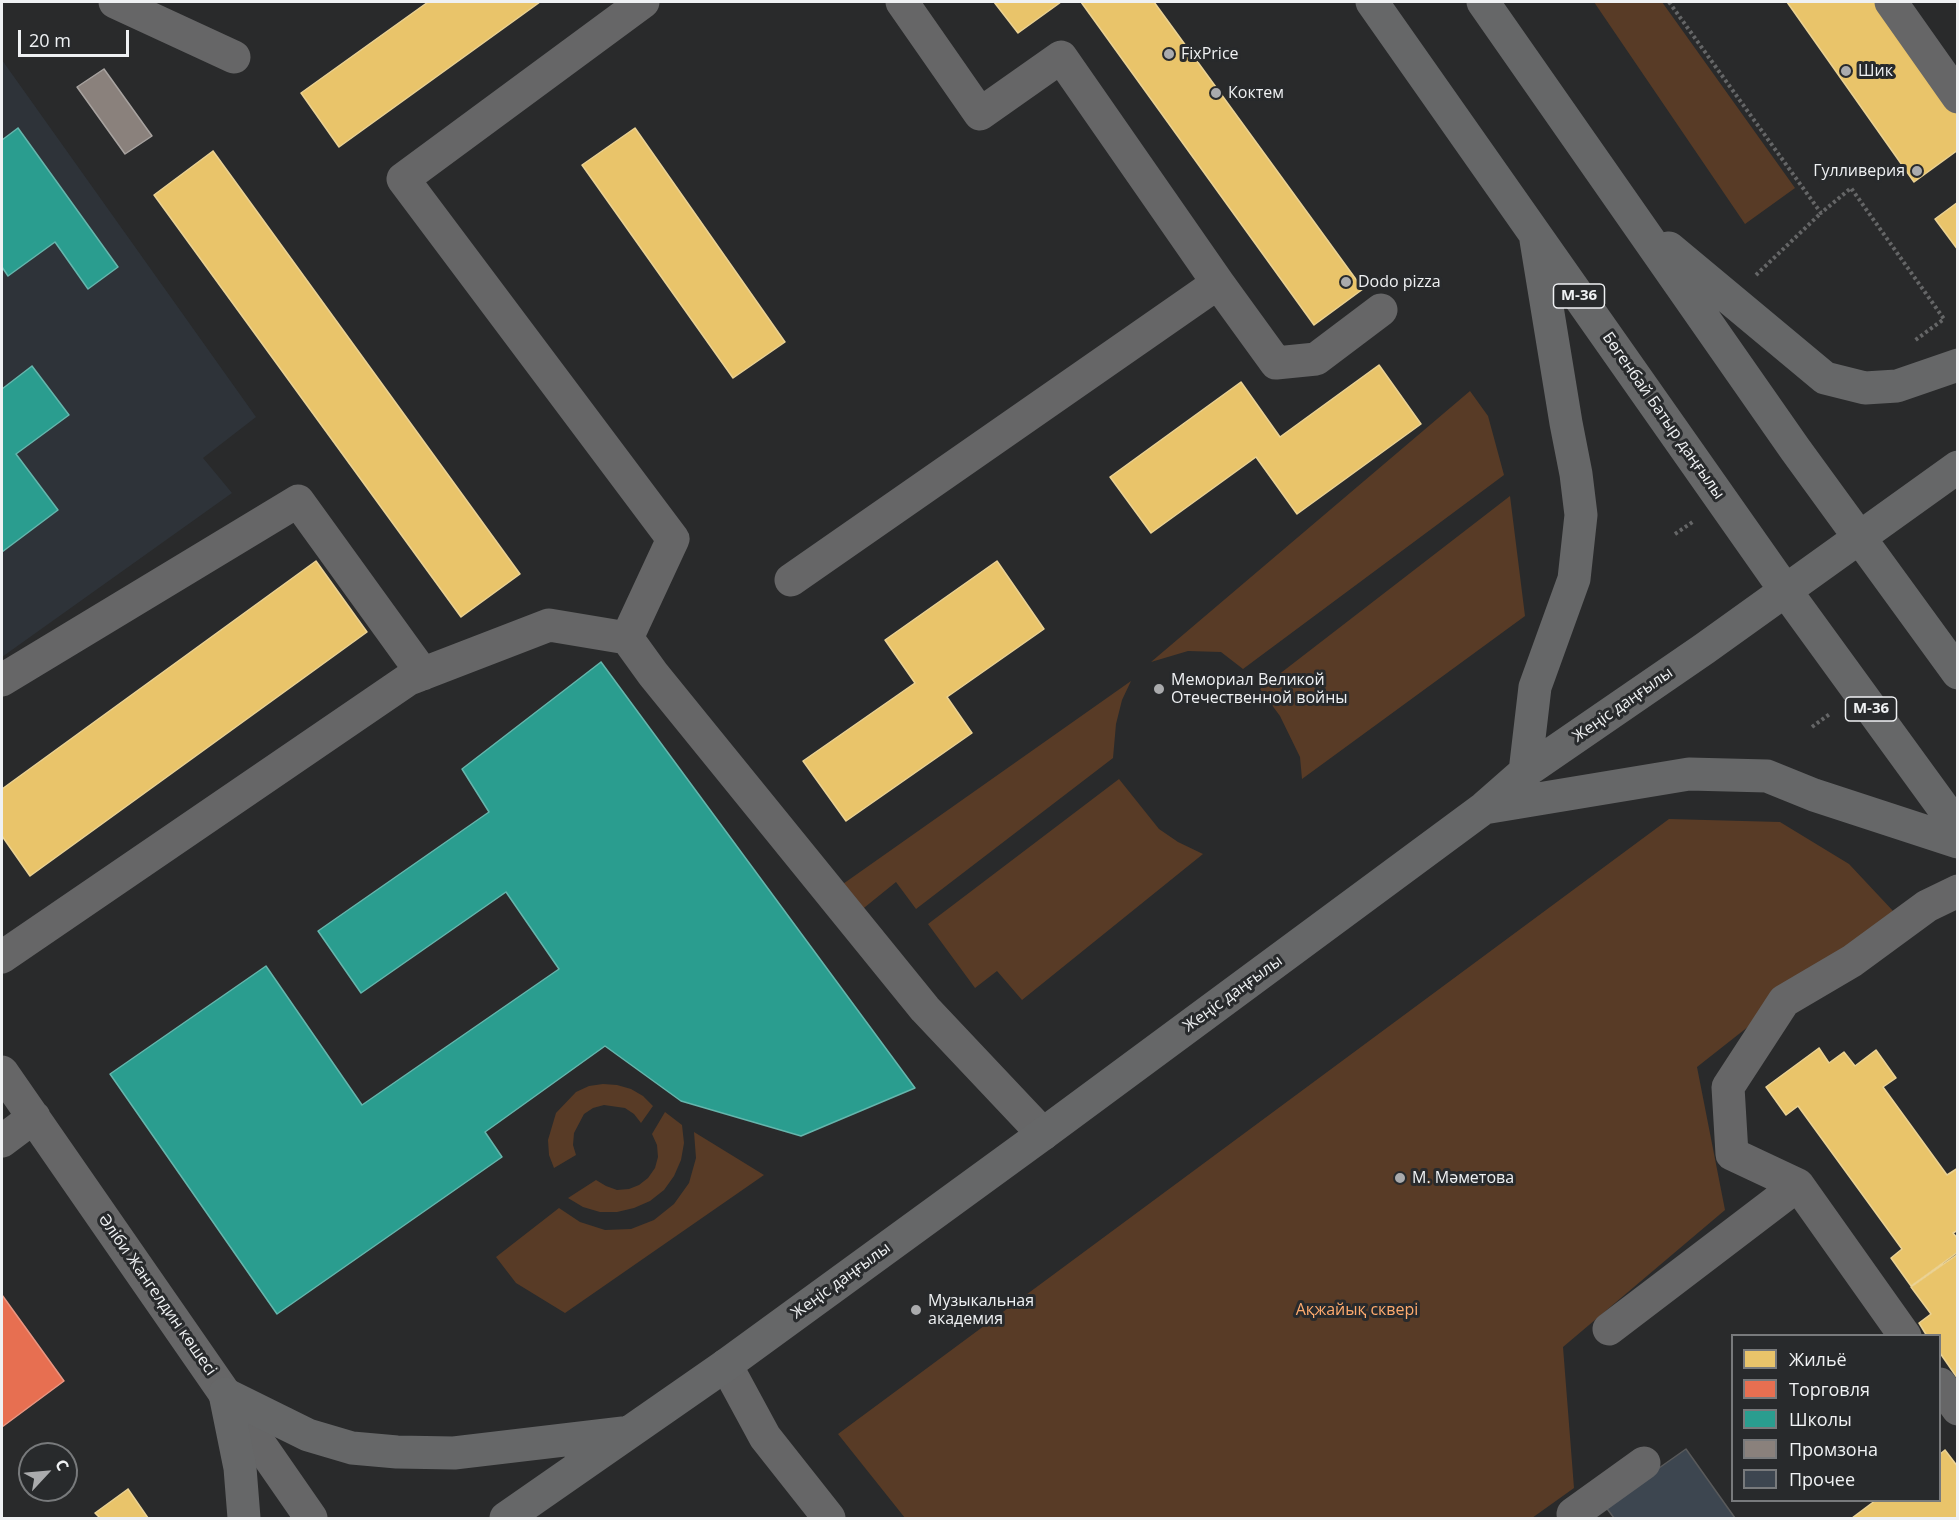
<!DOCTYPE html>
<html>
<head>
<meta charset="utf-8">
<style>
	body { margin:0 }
	#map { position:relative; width:1959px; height:1520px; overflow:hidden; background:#292a2b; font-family:"Open Sans",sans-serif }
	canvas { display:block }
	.frame { position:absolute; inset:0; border:3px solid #eff1f3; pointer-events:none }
	.legend { position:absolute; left:1731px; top:1334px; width:210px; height:168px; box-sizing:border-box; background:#282a2c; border:2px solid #787a7c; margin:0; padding:8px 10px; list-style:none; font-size:18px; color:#eff1f3 }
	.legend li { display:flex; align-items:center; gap:12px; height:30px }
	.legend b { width:30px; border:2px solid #787a7c }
	.north { position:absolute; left:18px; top:1442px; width:60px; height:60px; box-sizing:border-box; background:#282a2c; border:2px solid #787a7c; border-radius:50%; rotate:64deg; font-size:16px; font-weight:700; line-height:24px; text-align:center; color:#eff1f3 }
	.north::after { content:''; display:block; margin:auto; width:21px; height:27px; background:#aaabad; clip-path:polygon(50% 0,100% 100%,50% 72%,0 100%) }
	.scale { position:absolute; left:18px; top:30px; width:111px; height:27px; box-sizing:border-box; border:3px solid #eff1f3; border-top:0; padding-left:8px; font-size:18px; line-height:21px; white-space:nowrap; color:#eff1f3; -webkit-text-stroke:4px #282a2c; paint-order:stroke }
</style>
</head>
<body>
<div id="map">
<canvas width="1959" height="1520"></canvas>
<div class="frame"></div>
<ul class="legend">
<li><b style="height:16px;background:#e9c46a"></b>Жильё</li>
<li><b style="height:16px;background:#e76f51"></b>Торговля</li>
<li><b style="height:16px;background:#2a9d8f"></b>Школы</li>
<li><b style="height:16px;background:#8a817c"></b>Промзона</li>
<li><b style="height:16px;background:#3d4650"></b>Прочее</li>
</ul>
<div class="north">С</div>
<div class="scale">20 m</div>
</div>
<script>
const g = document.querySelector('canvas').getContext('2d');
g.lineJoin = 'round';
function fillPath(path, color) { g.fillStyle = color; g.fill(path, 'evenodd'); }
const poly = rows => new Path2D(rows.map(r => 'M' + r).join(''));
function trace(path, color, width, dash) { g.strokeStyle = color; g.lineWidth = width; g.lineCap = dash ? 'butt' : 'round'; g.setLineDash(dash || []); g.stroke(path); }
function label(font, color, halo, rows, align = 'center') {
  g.font = font + ' "Open Sans",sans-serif'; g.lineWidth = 6; g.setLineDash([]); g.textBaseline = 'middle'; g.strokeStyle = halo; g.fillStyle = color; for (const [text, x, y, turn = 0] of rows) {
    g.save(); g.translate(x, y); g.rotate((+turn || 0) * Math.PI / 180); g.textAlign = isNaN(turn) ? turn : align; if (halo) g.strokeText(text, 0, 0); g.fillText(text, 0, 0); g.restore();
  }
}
fillPath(poly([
	[2,60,256,417,203,458,232,493,2,657]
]), '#2e3339');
fillPath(poly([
	[1594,2,1662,2,1795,188,1745,224],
	[1470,391,1488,416,1504,475,1243,669,1221,652,1188,651,1151,662],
	[1510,496,1525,616,1302,779,1300,757,1280,716,1260,689],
	[1131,681,1122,700,1116,724,1113,758,916,909,896,882,849,920,833,891],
	[1119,779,1159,829,1178,842,1203,854,1022,1000,997,971,975,988,928,924],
	[1669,819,1780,822,1849,864,1894,912,1697,1067,1725,1210,1563,1347,1574,1488,1532,1518,905,1518,838,1434],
	[603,1084,617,1085,631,1089,643,1096,653,1106,641,1123,634,1114,625,1108,604,1105,593,1108,584,1114,574,1133,573,1145,576,1155,554,1168,549,1155,548,1140,556,1113,576,1092,589,1086],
	[665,1112,682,1125,684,1143,681,1160,674,1176,664,1190,650,1201,634,1208,617,1212,600,1212,583,1207,568,1198,596,1180,606,1186,617,1190,629,1189,639,1185,648,1178,655,1168,658,1157,657,1145,652,1134],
	[694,1132,764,1175,565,1313,516,1283,496,1257,559,1208,580,1222,605,1230,631,1229,654,1220,674,1204,689,1183,696,1158]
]), '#583b26');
const homes = poly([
	[428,2,540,2,339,147,301,93,428,2],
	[994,2,1061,2,1018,33,994,2],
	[1081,2,1154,2,1363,289,1314,325,1081,2],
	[1787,2,1878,2,1958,114,1958,150,1914,182,1787,2],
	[635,128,785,342,733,378,582,165,635,128],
	[213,151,520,574,461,617,154,195,213,151],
	[1958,202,1958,250,1935,219,1958,202],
	[1379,365,1421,424,1297,514,1256,457,1151,533,1110,477,1241,382,1280,437,1379,365],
	[316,561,367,632,30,876,2,836,2,789,316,561],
	[997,561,1044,629,947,697,972,733,846,821,803,761,915,683,885,640,997,561],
	[1819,1048,1829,1063,1844,1052,1855,1066,1876,1050,1896,1078,1883,1087,1947,1175,1958,1168,1958,1230,1953,1233,1958,1239,1958,1252,1911,1286,1891,1258,1902,1249,1798,1106,1786,1115,1766,1087,1819,1048],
	[1958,1254,1958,1379,1940,1353,1940,1336,1927,1336,1919,1323,1931,1314,1911,1287,1958,1254],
	[1945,1450,1958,1467,1958,1518,1852,1518,1876,1500,1940,1500,1940,1454,1945,1450],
	[128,1489,148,1518,100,1518,95,1513,128,1489]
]);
fillPath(homes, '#e9c46a');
trace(homes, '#ebd293', 1.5);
const shops = poly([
	[2,1295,64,1381,2,1427,2,1295]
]);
fillPath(shops, '#e76f51');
trace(shops, '#e99682', 1.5);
const schools = poly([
	[18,128,118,267,88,289,55,242,8,276,2,267,2,140,18,128],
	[32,366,69,415,16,454,58,510,2,552,2,389,32,366],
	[601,662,915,1088,801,1136,681,1101,605,1046,485,1132,502,1157,277,1314,110,1074,266,966,362,1105,559,969,506,892,361,993,318,931,489,812,462,769,601,662]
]);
fillPath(schools, '#2a9d8f');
trace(schools, '#65b6ad', 1.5);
const industry = poly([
	[104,69,152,136,125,154,77,87,104,69]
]);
fillPath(industry, '#8a817c');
trace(industry, '#a8a3a0', 1.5);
const building = poly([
	[1686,1449,1735,1518,1614,1518,1605,1506,1686,1449]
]);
fillPath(building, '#3d4650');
trace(building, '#595a5b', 1.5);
trace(poly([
	[1669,2,1821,213,1851,188,1944,319,1914,341],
	[1756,275,1821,213],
	[1407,289,1423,277],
	[1675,534,1694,521],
	[1812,727,1831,713]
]), '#656667', 4, [3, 3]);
trace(poly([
	[115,2,234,57],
	[1891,2,1958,97],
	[1218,283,1276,363,1316,359,1381,310],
	[791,580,1218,283,1061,57,980,114,902,2],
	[627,638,673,539,403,179,643,2],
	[2,680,298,501,423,674],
	[2,957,409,679,549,625,627,638,653,674,925,1009,1043,1134],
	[2,1072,311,1518],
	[2,1141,34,1117],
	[1798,1185,1732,1154,1728,1087,1784,1001,1852,961,1927,906,1958,891],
	[1609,1329,1798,1185,1905,1336],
	[726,1365,765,1437,829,1518],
	[1940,1384,1958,1409],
	[1576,1518,1573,1514,1644,1463]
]), '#666667', 33);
trace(poly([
	[1372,2,1785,590,1958,828],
	[1483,2,1795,449,1958,673],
	[1669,248,1825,378,1865,388,1897,386,1958,365],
	[1525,772,1535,687,1574,579,1581,515,1576,474,1566,423,1536,240],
	[1484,808,1689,774,1767,776,1814,795,1958,842],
	[225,1394,308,1435,352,1448,397,1452,454,1453,623,1433],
	[225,1394,240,1468,244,1518],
	[506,1518,726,1365,1043,1134,1484,808,1525,772,1704,649,1958,467]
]), '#666768', 33);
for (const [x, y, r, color] of [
	[1169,54,6,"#aaabad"],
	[1846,71,6,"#aaabad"],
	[1216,93,6,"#aaabad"],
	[1917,171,6,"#aaabad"],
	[1346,282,6,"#aaabad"],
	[1159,689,6,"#aaabad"],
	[1400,1178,6,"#aaabad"],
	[916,1310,6,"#aaabad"]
]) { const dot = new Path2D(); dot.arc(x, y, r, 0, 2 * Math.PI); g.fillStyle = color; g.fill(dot); trace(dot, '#282a2c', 2); }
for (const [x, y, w] of [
	[1579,296,51],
	[1871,709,51]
]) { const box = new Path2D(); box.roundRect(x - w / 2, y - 12, w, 24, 4.5); g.fillStyle = '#282a2c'; g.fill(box); trace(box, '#eff1f3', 1.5); }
label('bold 15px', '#eff1f3', null, [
	["M-36",1579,296],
	["M-36",1871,709]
]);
label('16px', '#eff1f3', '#282a2c', [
	["FixPrice",1181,54],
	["Шик",1858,71],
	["Коктем",1228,93],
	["Гулливерия",1905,171,"right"],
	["Dodo pizza",1358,282],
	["Мемориал Великой",1171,680],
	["Отечественной войны",1171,698],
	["М. Мәметова",1412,1178],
	["Музыкальная",928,1301],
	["академия",928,1319]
], 'left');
label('16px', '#eff1f3', '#282a2c', [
	["Бөгенбай Батыр даңғылы",1663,416,55],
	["Жеңіс даңғылы",1623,705,-35],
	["Жеңіс даңғылы",1233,994,-36],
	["Жеңіс даңғылы",841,1281,-36],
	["Әліби Жангелдин көшесі",157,1295,55]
]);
label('16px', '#ffab6e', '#282a2c', [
	["Ақжайық сквері",1357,1310]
]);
</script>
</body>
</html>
